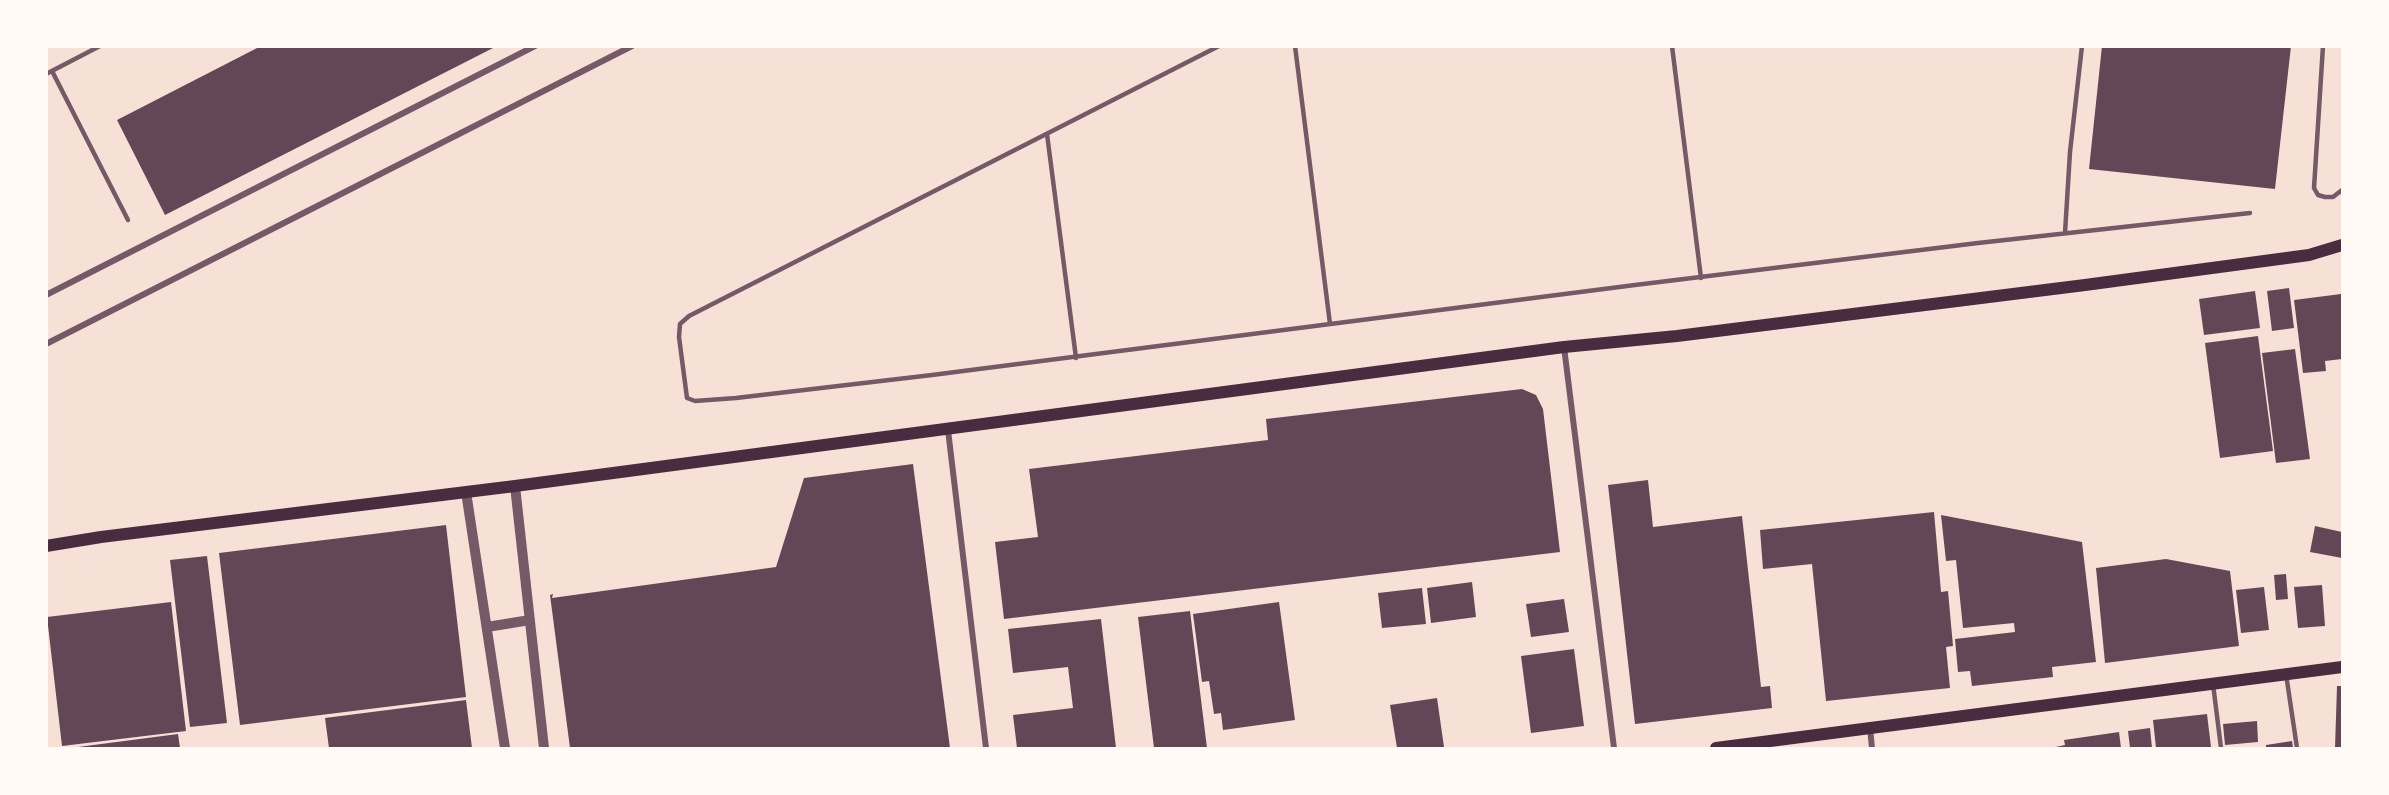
<!DOCTYPE html>
<html>
<head>
<meta charset="utf-8">
<style>
	body { margin:0 }
	#map { position:relative; width:2389px; height:795px; overflow:hidden; background:#f7e1d7; font-family:Signika,sans-serif }
	canvas { display:block }
	.frame { position:absolute; inset:0; border:48px solid #fffaf5; pointer-events:none }
</style>
</head>
<body>
<div id="map">
<canvas width="2389" height="795"></canvas>
<div class="frame"></div>
</div>
<script>
const g = document.querySelector('canvas').getContext('2d');
g.lineJoin = 'round';
function fillPath(path, color) { g.fillStyle = color; g.fill(path, 'evenodd'); }
const poly = rows => new Path2D(rows.map(r => 'M' + r).join(''));
function trace(path, color, width, dash) { g.strokeStyle = color; g.lineWidth = width; g.lineCap = dash ? 'butt' : 'round'; g.setLineDash(dash || []); g.stroke(path); }
fillPath(poly([
	[261,46,497,46,165,215,117,120],
	[2102,46,2291,46,2275,189,2089,169],
	[2289,288,2294,328,2272,331,2267,291],
	[2255,291,2260,328,2204,335,2199,299],
	[2341,294,2342,359,2325,361,2326,371,2303,373,2294,300],
	[2258,336,2273,451,2220,458,2205,343],
	[2295,349,2310,459,2276,463,2262,353],
	[1522,389,1536,395,1543,409,1560,552,1004,619,995,542,1038,537,1029,469,1268,440,1266,419],
	[913,464,950,748,570,748,550,595,553,594,552,598,776,567,804,478],
	[1648,480,1653,527,1742,516,1761,687,1770,686,1772,708,1635,724,1608,485],
	[1934,512,1941,592,1948,591,1953,646,1946,647,1950,688,1826,701,1812,564,1763,569,1760,530],
	[1941,515,2082,542,2096,662,2052,667,2053,677,1972,686,1970,671,1958,672,1955,639,2015,632,2014,623,1963,628,1956,560,1946,561],
	[446,525,466,697,240,725,219,553],
	[2315,526,2342,532,2342,558,2310,552],
	[207,556,227,723,190,727,170,560],
	[2166,559,2230,571,2239,646,2105,663,2096,568],
	[2286,574,2288,599,2276,600,2274,575],
	[1472,582,1476,617,1431,623,1427,588],
	[2322,585,2325,626,2298,628,2294,587],
	[2264,587,2269,630,2241,633,2236,590],
	[1422,588,1426,624,1382,628,1378,593],
	[1564,599,1569,632,1531,637,1526,604],
	[171,602,186,731,62,746,47,617],
	[1279,602,1295,720,1223,730,1221,713,1214,714,1209,681,1202,682,1193,614],
	[1190,611,1207,748,1154,748,1138,617],
	[1101,619,1116,748,1017,748,1013,715,1073,708,1068,667,1013,673,1008,629],
	[1574,649,1584,726,1531,733,1521,656],
	[2337,686,2342,686,2342,748,2335,748],
	[1437,698,1444,747,1397,748,1390,705],
	[466,700,472,748,329,748,325,718],
	[2207,714,2211,747,2156,748,2153,720],
	[2257,721,2258,742,2225,745,2223,724],
	[2150,728,2152,748,2130,748,2128,731],
	[2119,732,2121,748,2051,748,2065,745,2064,740],
	[178,734,180,748,78,748,78,747],
	[2292,741,2293,748,2266,748,2266,745]
]), '#644757');
trace(poly([
	[1219,46,689,316,680,324,679,337,687,398,695,401,736,398,932,375,1635,285,1978,243,2250,213],
	[1295,46,1330,324],
	[1672,46,1701,278],
	[2323,46,2314,188,2318,195,2325,197,2333,197,2342,190],
	[52,71,128,220],
	[46,74,100,46],
	[1047,134,1076,358],
	[2065,233,2070,152,2082,46],
	[2286,674,2297,748],
	[2213,684,2221,748]
]), '#755966', 4.5);
trace(poly([
	[46,295,535,46],
	[46,344,632,46],
	[1564,347,1614,748],
	[948,430,986,748],
	[1870,728,1872,748]
]), '#755966', 6);
trace(poly([
	[515,486,544,748],
	[466,492,505,748],
	[487,627,530,620]
]), '#755966', 10);
trace(poly([
	[46,546,101,537,515,486,1564,347,1677,336,2085,285,2309,255,2342,245],
	[1716,748,2342,667]
]), '#4a2c40', 12);
</script>
</body>
</html>
